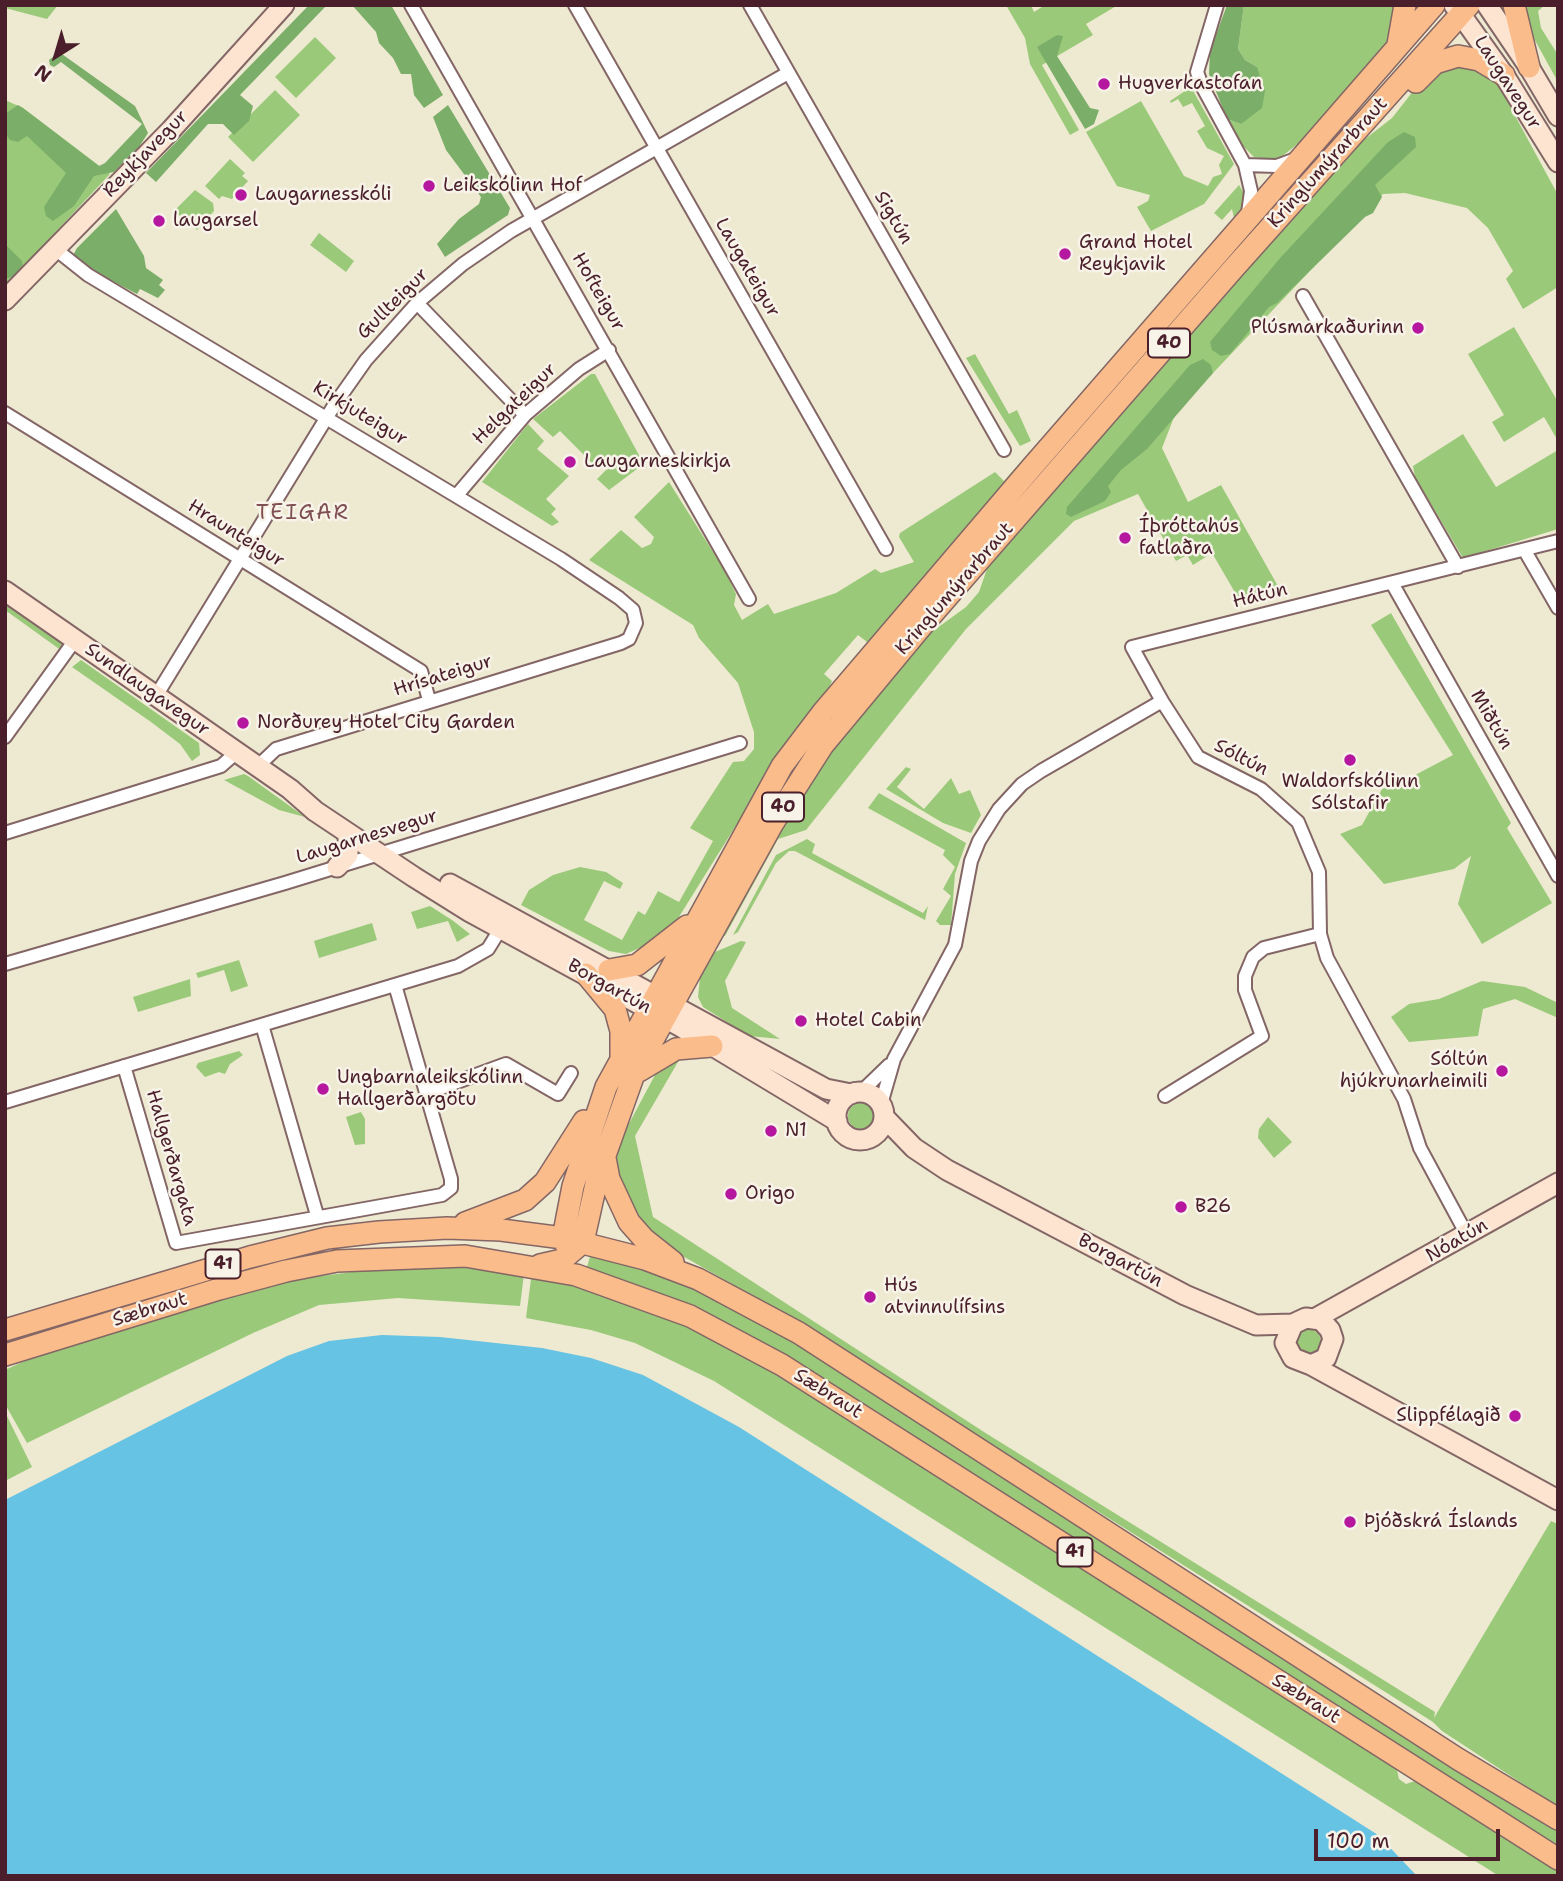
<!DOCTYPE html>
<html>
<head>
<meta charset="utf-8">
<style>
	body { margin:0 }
	#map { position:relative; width:1563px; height:1881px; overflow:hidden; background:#eee9d1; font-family:"Shantell Sans",sans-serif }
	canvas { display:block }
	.frame { position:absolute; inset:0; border:7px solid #4a1f2b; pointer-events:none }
	.north { position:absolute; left:21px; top:21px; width:70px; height:70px; -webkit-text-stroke:5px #f7f3e8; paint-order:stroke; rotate:217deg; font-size:19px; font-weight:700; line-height:28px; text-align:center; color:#4a1f2b }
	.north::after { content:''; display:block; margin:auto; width:24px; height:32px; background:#4a1f2b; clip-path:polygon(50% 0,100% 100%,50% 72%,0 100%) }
	.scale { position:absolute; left:1314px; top:1829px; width:186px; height:32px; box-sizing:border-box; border:4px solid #4a1f2b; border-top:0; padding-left:9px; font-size:21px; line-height:24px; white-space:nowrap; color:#4a1f2b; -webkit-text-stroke:5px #f7f3e8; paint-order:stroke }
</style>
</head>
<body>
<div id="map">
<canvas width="1563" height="1881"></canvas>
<div class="frame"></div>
<div class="north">N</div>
<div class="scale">100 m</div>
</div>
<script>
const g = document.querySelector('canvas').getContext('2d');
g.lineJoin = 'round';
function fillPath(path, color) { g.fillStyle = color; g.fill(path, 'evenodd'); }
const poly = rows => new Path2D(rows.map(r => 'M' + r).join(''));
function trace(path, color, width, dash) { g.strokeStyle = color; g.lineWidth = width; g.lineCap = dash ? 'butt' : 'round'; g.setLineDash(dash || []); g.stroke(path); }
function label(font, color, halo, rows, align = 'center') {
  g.font = font + ' "Shantell Sans",sans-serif'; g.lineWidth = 5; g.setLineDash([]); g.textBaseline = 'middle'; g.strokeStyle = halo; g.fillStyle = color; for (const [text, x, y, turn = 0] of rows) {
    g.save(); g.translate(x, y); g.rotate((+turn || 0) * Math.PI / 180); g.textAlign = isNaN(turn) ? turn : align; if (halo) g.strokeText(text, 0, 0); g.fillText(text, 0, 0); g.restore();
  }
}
fillPath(poly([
	[5,5,58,5,47,19,5,8],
	[1006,5,1031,5,1034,12,1045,5,1118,5,1086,24,1093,35,1042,65,1079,130,1070,135,1030,64,1025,38],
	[1244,5,1397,5,1389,43,1304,139,1276,161,1254,157,1238,141,1227,119,1241,124,1257,67,1245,60,1238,49],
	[1523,5,1545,5,1538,11,1541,28,1558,55,1558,82,1532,35],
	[315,37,336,58,296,98,275,77],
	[1447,62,1493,75,1558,195,1558,287,1523,309,1506,279,1513,271,1488,228,1467,208,1405,193,1383,194,1176,412,1162,448,1188,502,1221,485,1279,588,1240,601,1212,553,1193,565,1187,555,1176,561,1138,494,1074,521,966,629,806,830,778,839,725,936,719,934,791,808,864,706,918,642,966,607,979,592,989,563,1351,150,1392,118,1418,85],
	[1191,87,1234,164,1204,204,1151,231,1137,207,1148,201,1150,195,1117,186,1086,132,1141,101,1184,176,1208,186,1213,177,1222,174,1219,165,1224,156,1207,148,1197,131,1205,126,1192,103,1183,107,1178,99,1171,103,1170,101],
	[275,90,300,115,253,162,228,137],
	[5,100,23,108,110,174,5,286],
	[230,159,245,173,242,176,248,181,232,199,222,196,219,199,205,186],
	[1239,185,1248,200,1245,210,1169,301,1108,364,1234,218,1232,209,1222,220,1214,213],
	[195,190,213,203,214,211,197,230,174,211],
	[319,233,354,261,346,272,310,245],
	[1514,327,1558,402,1558,441,1544,417,1504,442,1492,422,1504,415,1468,354],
	[975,354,1009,414,1017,410,1031,441,1020,446,966,358],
	[591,374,595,374,640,457,619,458,598,469,560,431,553,437,533,419],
	[528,424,544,441,537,449,569,476,546,499,556,509,551,514,559,522,552,526,482,482],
	[1463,434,1496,487,1558,450,1558,529,1463,558,1415,477,1413,466],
	[1032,449,1028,462,882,631,867,642,858,635,824,674,832,681,824,700,783,750,667,936,626,954,609,951,521,905,529,890,553,875,580,867,606,872,623,883,620,889,604,881,584,920,622,940,638,911,645,915,658,891,679,902,713,841,690,828,733,762,744,761,754,749,754,732,738,683,699,638,693,625,589,560,621,530,642,548,651,544,654,537,634,517,669,482,725,571,736,594,734,605,742,620,768,604,774,614,836,593,875,569,881,573,914,562,899,537,900,533,995,472,1004,481],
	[645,463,609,490,597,479,606,470,619,465],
	[5,600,65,644,62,651,5,610],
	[1391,613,1511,823,1507,828,1552,903,1482,944,1458,904,1471,856,1454,869,1384,884,1340,834,1362,825,1382,789,1400,783,1453,755,1371,625],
	[81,660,199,743,200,755,192,761,180,744,151,722,72,667],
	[906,767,911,769,897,787,924,809,951,778,959,794,970,790,981,815,971,833,943,823,886,789],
	[244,774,248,776,305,817,279,810,224,780],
	[879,793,966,843,955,874,951,925,940,925,936,921,951,896,943,889,955,867,943,855,945,850,868,808],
	[807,839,815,844,812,853,923,913,928,906,925,920,795,851,789,851,776,863,738,932,733,935,776,855],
	[430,906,452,920,470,934,457,942,448,921,417,929,411,912],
	[372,923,377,940,319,958,314,941],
	[741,941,746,942,725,981,732,1008,780,1039,749,1036,703,1007,698,997,700,977,715,952],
	[239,960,248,986,231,992,224,970,198,978,196,973],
	[190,979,191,996,138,1012,133,997],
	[1482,981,1525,987,1558,1003,1558,1018,1515,999,1483,1009,1478,1036,1409,1042,1391,1017,1409,1004,1439,999],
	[239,1051,243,1055,230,1064,225,1074,219,1072,205,1077,196,1067,198,1063],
	[682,1055,635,1136,653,1217,984,1432,1435,1712,1434,1718,1551,1521,1558,1524,1558,1807,1442,1731,1433,1722,771,1306,672,1250,632,1215,609,1161,655,1075],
	'848 1116a13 13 0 1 1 26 0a13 13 0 1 1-26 0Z',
	[361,1112,365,1119,365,1144,355,1145,346,1117],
	[1268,1117,1292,1142,1274,1158,1258,1138,1259,1129],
	[591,1253,636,1266,709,1294,761,1319,1558,1826,1558,1845,1509,1815,1473,1797,1021,1507,593,1273,587,1267],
	[390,1267,465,1268,524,1274,520,1306,398,1298,319,1305,253,1333,27,1443,5,1404,5,1370,57,1346,283,1281],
	[538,1276,621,1297,740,1347,1396,1766,1399,1779,1406,1784,1415,1781,1425,1784,1558,1867,1558,1876,1499,1876,714,1381,635,1343,591,1330,526,1318,531,1279],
	'1295 1342a13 13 0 1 1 26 0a13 13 0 1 1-26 0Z',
	[5,1412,32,1467,5,1481]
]), '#9aca79');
fillPath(poly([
	[309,5,327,5,240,95,253,106,249,121,234,135,223,124,208,124,156,182,146,173],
	[352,5,391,5,443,95,424,108,414,95,411,74,401,74,393,58,379,43,376,32],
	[1227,5,1244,5,1238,49,1245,60,1257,67,1265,91,1262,108,1241,124,1227,119,1209,74,1210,51],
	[1057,35,1063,36,1057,56,1090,108,1099,110,1094,124,1085,129,1037,47],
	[59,52,135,106,148,133,139,147,114,172,94,176,74,206,53,221,46,216,44,207,66,173,27,136,18,142,10,140,5,133,5,114,18,105,23,108,99,166,105,163,142,124,61,62,54,67,50,65,49,60],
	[448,105,510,208,508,215,445,257,437,244,459,219,479,204,481,197,446,150,433,117],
	[1404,132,1415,137,1416,147,1375,185,1382,197,1373,213,1365,217,1277,303,1269,307,1230,354,1221,356,1212,350,1210,342,1281,257,1388,142],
	[116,209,144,256,146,268,163,280,159,285,165,290,158,298,140,289,137,294,71,259,77,248],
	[5,244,22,261,23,267,15,276,5,279],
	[1203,359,1211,365,1213,373,1147,449,1121,470,1108,486,1111,492,1105,501,1071,517,1066,514,1067,507,1190,365]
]), '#7bae69');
fillPath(poly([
	[382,1335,440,1337,542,1348,591,1358,643,1375,739,1427,1378,1835,1417,1876,5,1876,5,1500,287,1356,329,1341]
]), '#66c3e4');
const street = poly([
	[411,5,749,599],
	[575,5,886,549],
	[750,5,1004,450],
	[1217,5,1197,72,1202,86,1245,165,1251,191,1248,213],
	[1245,165,1277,166,1296,159],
	[54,248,88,275,561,559,619,598,633,610,636,623,629,639,621,643,276,749,257,767],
	[1303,296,1458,567],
	[417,303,525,415],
	[5,413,421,671,429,700],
	[457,495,525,415,579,369,609,350],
	[1525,551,1558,608],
	[1392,583,1558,876],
	[156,696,335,404,366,360,417,303,463,264,511,231,788,73],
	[1162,701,1132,647,1558,541],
	[5,737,75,640],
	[5,833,221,766,237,752],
	[5,964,285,883,740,743],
	[262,1025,317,1215],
	[124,1066,176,1243,442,1195,451,1188,451,1179,395,985],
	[427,1093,506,1064,558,1094,571,1073],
	[860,1093,889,1065],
	[1165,1096,1262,1036,1245,990,1245,976,1253,957,1264,948,1320,934],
	[5,1102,458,966,488,949,504,923],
	[881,1104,894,1059,955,945,971,861,979,841,999,809,1022,784,1041,771,1162,701,1198,757,1261,789,1298,822,1319,872,1320,934,1327,958,1404,1099,1420,1148,1467,1235]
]);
const secondary = poly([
	[1454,5,1504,75,1558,162],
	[1487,5,1529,67,1558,116],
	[5,300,171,130,284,5],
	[5,591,290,789,315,811,414,877,470,912,683,1028,837,1121],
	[337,867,348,855,348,833],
	[450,884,826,1089,851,1094],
	'836 1116a24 24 0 1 1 48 0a24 24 0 1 1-48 0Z',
	[884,1117,914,1148,947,1170,1185,1295,1256,1325,1293,1324,1306,1318,1321,1320,1330,1330,1333,1339,1326,1358,1311,1365,1293,1358,1285,1343,1293,1324],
	[1316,1318,1558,1183],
	[1311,1365,1558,1500]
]);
const primary = poly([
	[1514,5,1529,67],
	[1398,44,1405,5],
	[1416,82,1435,63,1458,56,1479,60,1504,75],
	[609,970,637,965,687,926],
	[586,974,615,1009,621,1031,621,1055],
	[639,1071,676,1049,712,1046],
	[605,1158,609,1179,629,1222,644,1239,673,1262],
	[465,1223,525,1200,545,1182,584,1121],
	[569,1251,563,1238,573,1186,606,1087,782,766,823,712,1032,467,1434,5],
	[540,1265,562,1260,583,1242,598,1175,634,1074,773,823,823,745,921,627,1233,269,1469,5],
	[5,1330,250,1257,327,1238,379,1232,447,1228,501,1230,563,1238,645,1259,698,1279,799,1333,1458,1759,1558,1819],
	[5,1355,219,1289,286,1271,337,1261,465,1256,576,1275,690,1316,782,1365,1558,1859]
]);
trace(street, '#836665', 16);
trace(secondary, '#836665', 23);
trace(primary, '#836665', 24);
trace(street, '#fff', 12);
trace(secondary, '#fde4d1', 19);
trace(primary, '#fabc8b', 21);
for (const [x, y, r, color] of [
	[1104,84,7,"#b5179e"],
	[429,186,7,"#b5179e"],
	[241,195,7,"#b5179e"],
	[159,221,7,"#b5179e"],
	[1065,254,7,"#b5179e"],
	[1418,328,7,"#b5179e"],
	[570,462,7,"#b5179e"],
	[1125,538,7,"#b5179e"],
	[243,723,7,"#b5179e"],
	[1350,760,7,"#b5179e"],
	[801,1021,7,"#b5179e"],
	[1502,1071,7,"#b5179e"],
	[323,1089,7,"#b5179e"],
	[771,1131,7,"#b5179e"],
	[731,1194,7,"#b5179e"],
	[1181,1207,7,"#b5179e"],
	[870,1297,7,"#b5179e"],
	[1515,1416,7,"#b5179e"],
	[1350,1522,7,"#b5179e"]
]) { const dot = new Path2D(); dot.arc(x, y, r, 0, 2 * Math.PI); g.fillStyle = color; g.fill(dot); trace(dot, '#f7f3e8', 2.5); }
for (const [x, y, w] of [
	[1169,343,42],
	[783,807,42],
	[223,1264,35],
	[1075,1552,35]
]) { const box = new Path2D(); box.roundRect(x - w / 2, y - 14.5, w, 29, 5); g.fillStyle = '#f7f3e8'; g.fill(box); trace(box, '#4a1f2b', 2); }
label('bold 18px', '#4a1f2b', null, [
	["40",1169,343],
	["40",783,807],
	["41",223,1264],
	["41",1075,1552]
]);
label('19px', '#4a1f2b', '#f7f3e8', [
	["Laugavegur",1507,83,57],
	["Reykjavegur",146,154,-46],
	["Kringlumýrarbraut",1328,163,-48],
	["Sigtún",893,218,60],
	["Laugateigur",747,268,60],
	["Hofteigur",598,292,60],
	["Gullteigur",393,304,-45],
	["Helgateigur",515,404,-44],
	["Kirkjuteigur",360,414,31],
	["Hraunteigur",236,534,32],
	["Kringlumýrarbraut",955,589,-49],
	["Hátún",1260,596,-14],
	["Hrísateigur",443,676,-17],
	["Sundlaugavegur",147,690,35],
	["Miðtún",1491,720,60],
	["Sóltún",1241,758,27],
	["Laugarnesvegur",367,837,-17],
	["Borgartún",609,987,29],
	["Hallgerðargata",171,1158,74],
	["Nóatún",1457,1241,-30],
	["Borgartún",1120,1261,28],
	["Sæbraut",150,1310,-17],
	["Sæbraut",828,1394,32],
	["Sæbraut",1306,1699,32]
]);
label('19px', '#4a1f2b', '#f7f3e8', [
	["Hugverkastofan",1118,84],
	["Leikskólinn Hof",443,186],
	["Laugarnesskóli",255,195],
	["laugarsel",173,221],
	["Grand Hotel",1079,243],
	["Reykjavik",1079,265],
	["Plúsmarkaðurinn",1404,328,"right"],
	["Laugarneskirkja",584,462],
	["Íþróttahús",1139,527],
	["fatlaðra",1139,549],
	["Norðurey Hotel City Garden",257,723],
	["Waldorfskólinn",1350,782,"center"],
	["Sólstafir",1350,804,"center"],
	["Hotel Cabin",815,1021],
	["Sóltún",1488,1060,"right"],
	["hjúkrunarheimili",1488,1082,"right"],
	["Ungbarnaleikskólinn",337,1078],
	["Hallgerðargötu",337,1100],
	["N1",785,1131],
	["Origo",745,1194],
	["B26",1195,1207],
	["Hús",884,1286],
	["atvinnulífsins",884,1308],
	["Slippfélagið",1501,1416,"right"],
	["Þjóðskrá Íslands",1364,1522]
], 'left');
g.letterSpacing = '2px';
label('21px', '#7f4f52', '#f7f3e8', [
	["TEIGAR",303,514]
]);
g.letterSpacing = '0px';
</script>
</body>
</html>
